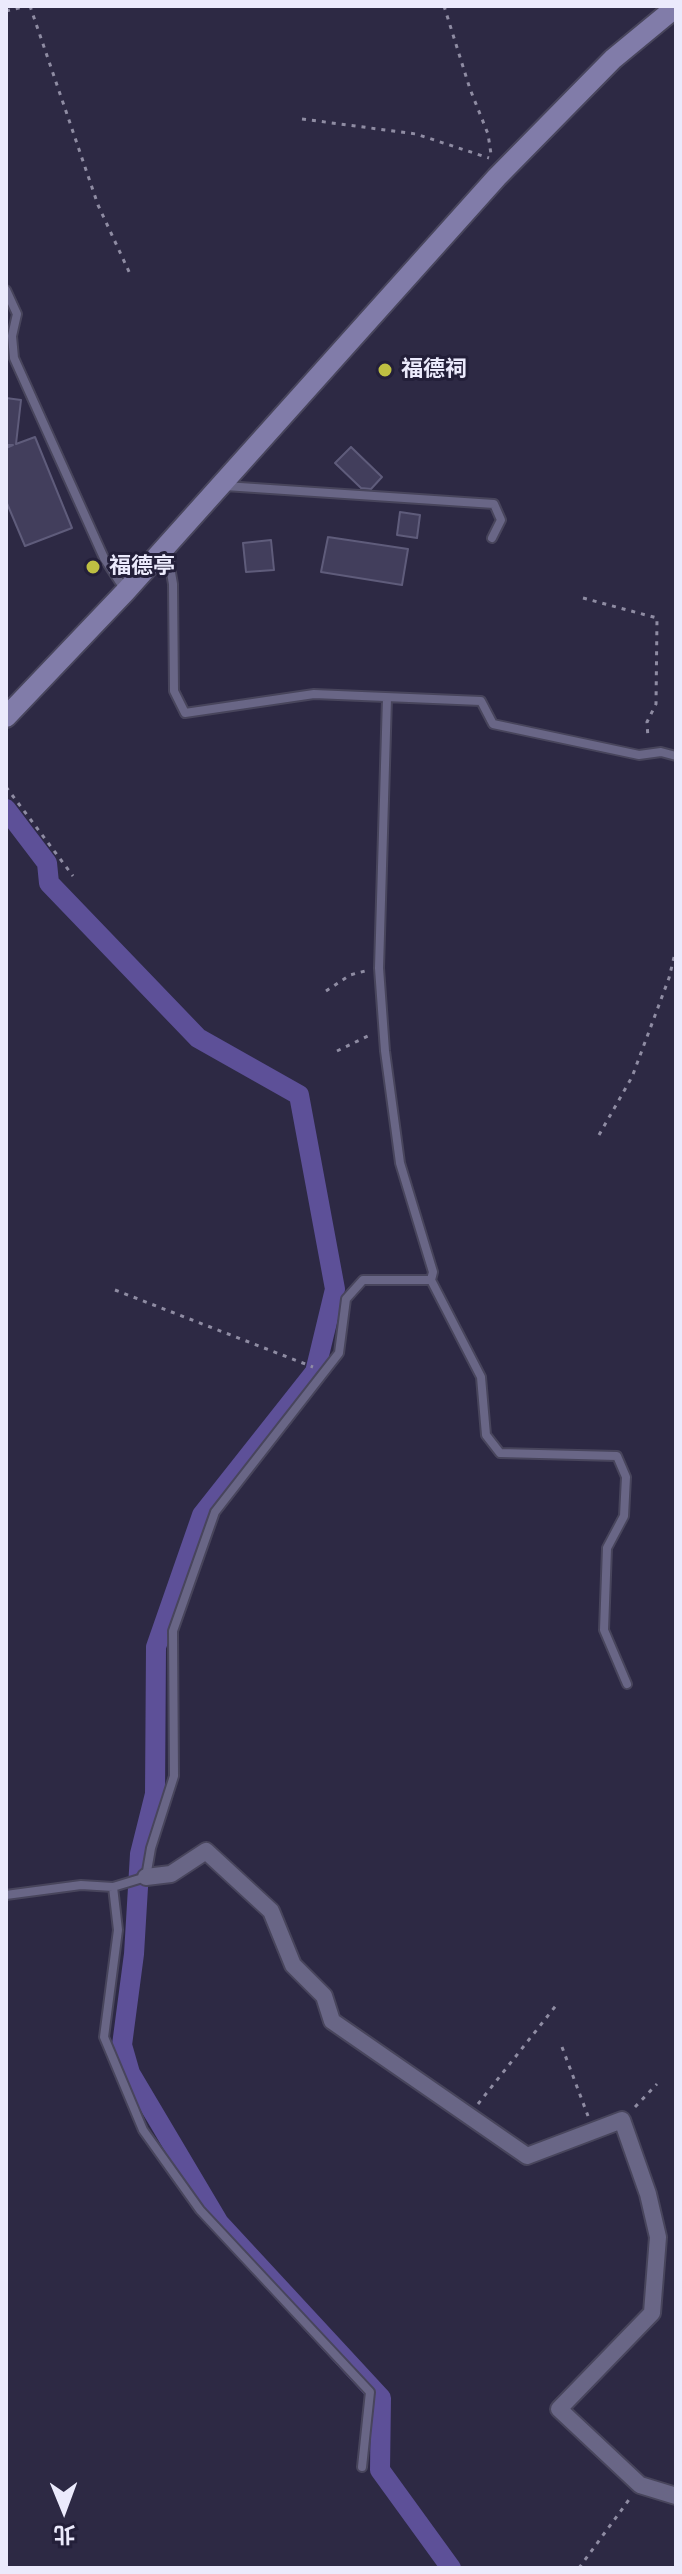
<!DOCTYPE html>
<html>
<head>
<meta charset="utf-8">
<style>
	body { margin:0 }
	#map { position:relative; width:682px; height:2574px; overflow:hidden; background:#2d2944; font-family:"DejaVu Sans","Noto Sans TC",sans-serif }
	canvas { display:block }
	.frame { position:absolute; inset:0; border:8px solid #ebeafc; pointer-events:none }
	.north { position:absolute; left:24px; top:2470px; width:80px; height:80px; -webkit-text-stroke:6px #231f39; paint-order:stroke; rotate:179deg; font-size:22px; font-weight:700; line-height:32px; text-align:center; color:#ebeafc }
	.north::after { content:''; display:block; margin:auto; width:28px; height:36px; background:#ebeafc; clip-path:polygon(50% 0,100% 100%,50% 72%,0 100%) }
</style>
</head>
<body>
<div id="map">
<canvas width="682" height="2574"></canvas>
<div class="frame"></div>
<div class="north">北</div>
</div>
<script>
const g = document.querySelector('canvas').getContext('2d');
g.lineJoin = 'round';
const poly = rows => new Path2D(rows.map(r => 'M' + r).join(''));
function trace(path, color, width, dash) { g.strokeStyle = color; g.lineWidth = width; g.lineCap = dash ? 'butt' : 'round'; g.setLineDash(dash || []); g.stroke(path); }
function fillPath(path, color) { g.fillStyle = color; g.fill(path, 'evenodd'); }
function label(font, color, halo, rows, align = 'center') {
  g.font = font + ' "DejaVu Sans","Noto Sans TC",sans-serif'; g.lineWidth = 6; g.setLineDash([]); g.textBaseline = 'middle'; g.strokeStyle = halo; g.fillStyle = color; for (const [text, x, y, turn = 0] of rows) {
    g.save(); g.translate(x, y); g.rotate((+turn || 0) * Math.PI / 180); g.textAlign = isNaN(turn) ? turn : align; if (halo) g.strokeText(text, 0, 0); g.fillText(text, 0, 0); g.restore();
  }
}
trace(poly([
	[6,809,47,863,49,883,198,1038,299,1095,335,1289,315,1372,202,1515,156,1647,155,1794,140,1854,134,1954,122,2045,130,2073,219,2223,381,2398,380,2470,451,2568]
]), '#5d5098', 20);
const building = poly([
	[6,398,21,400,16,444,35,437,72,528,25,546,6,501,6,448,13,445,6,445,6,398],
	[351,447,382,477,371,489,361,488,335,463,351,447],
	[400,512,420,515,417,538,397,535,400,512],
	[328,537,408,549,402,585,321,572,328,537],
	[271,540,274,570,246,572,243,543,271,540]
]);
fillPath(building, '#423e5c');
trace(building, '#5f5c7b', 2);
const service = poly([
	[6,290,17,314,12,336,14,358,104,558,125,590],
	[225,486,494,504,501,520,492,538],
	[167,550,173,584,174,691,185,713,314,694,481,701,493,724,639,755,661,752,676,756],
	[431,1280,481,1377,486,1435,500,1453,617,1456,626,1477,624,1516,607,1548,604,1630,627,1684],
	[113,1887,118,1930,104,2037,143,2130,200,2210,370,2392,362,2467],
	[6,1895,81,1885,113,1887,146,1877,151,1848,174,1776,173,1631,215,1512,339,1353,346,1299,363,1280,431,1280,433,1272,400,1163,385,1051,379,968,387,698]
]);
const minor = poly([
	[146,1877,171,1874,206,1851,271,1911,293,1965,324,1996,332,2021,527,2156,622,2120,648,2194,658,2237,652,2313,559,2409,640,2485,676,2496]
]);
const secondary = poly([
	[6,717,126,591,497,177,613,59,676,7]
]);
trace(service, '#48455c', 12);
trace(minor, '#48455c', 20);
trace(secondary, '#48455c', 24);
trace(poly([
	[30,6,98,205,131,276],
	[444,6,470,89,488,134,491,154],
	[6,11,27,6],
	[302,119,416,134,489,158],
	[583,598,657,618,656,704,647,722,648,739],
	[6,787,73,876],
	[326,991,350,975,365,971],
	[337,1051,370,1035],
	[599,1135,632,1077,669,978,676,949],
	[115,1290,313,1367],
	[562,2047,588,2116],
	[478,2104,558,2003],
	[635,2107,657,2084],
	[579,2568,631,2497]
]), '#8f8ca3', 3, [4, 6]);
trace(service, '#696686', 8);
trace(minor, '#696686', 16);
trace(secondary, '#817ca9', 20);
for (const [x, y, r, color] of [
	[385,370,8,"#bebf42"],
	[93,567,8,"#bebf42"]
]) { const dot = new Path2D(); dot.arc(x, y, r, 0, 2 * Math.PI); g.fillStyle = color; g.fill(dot); trace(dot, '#231f39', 3); }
label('bold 22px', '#ebeafc', '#231f39', [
	["福德祠",401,370],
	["福德亭",109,567]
], 'left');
</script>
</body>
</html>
